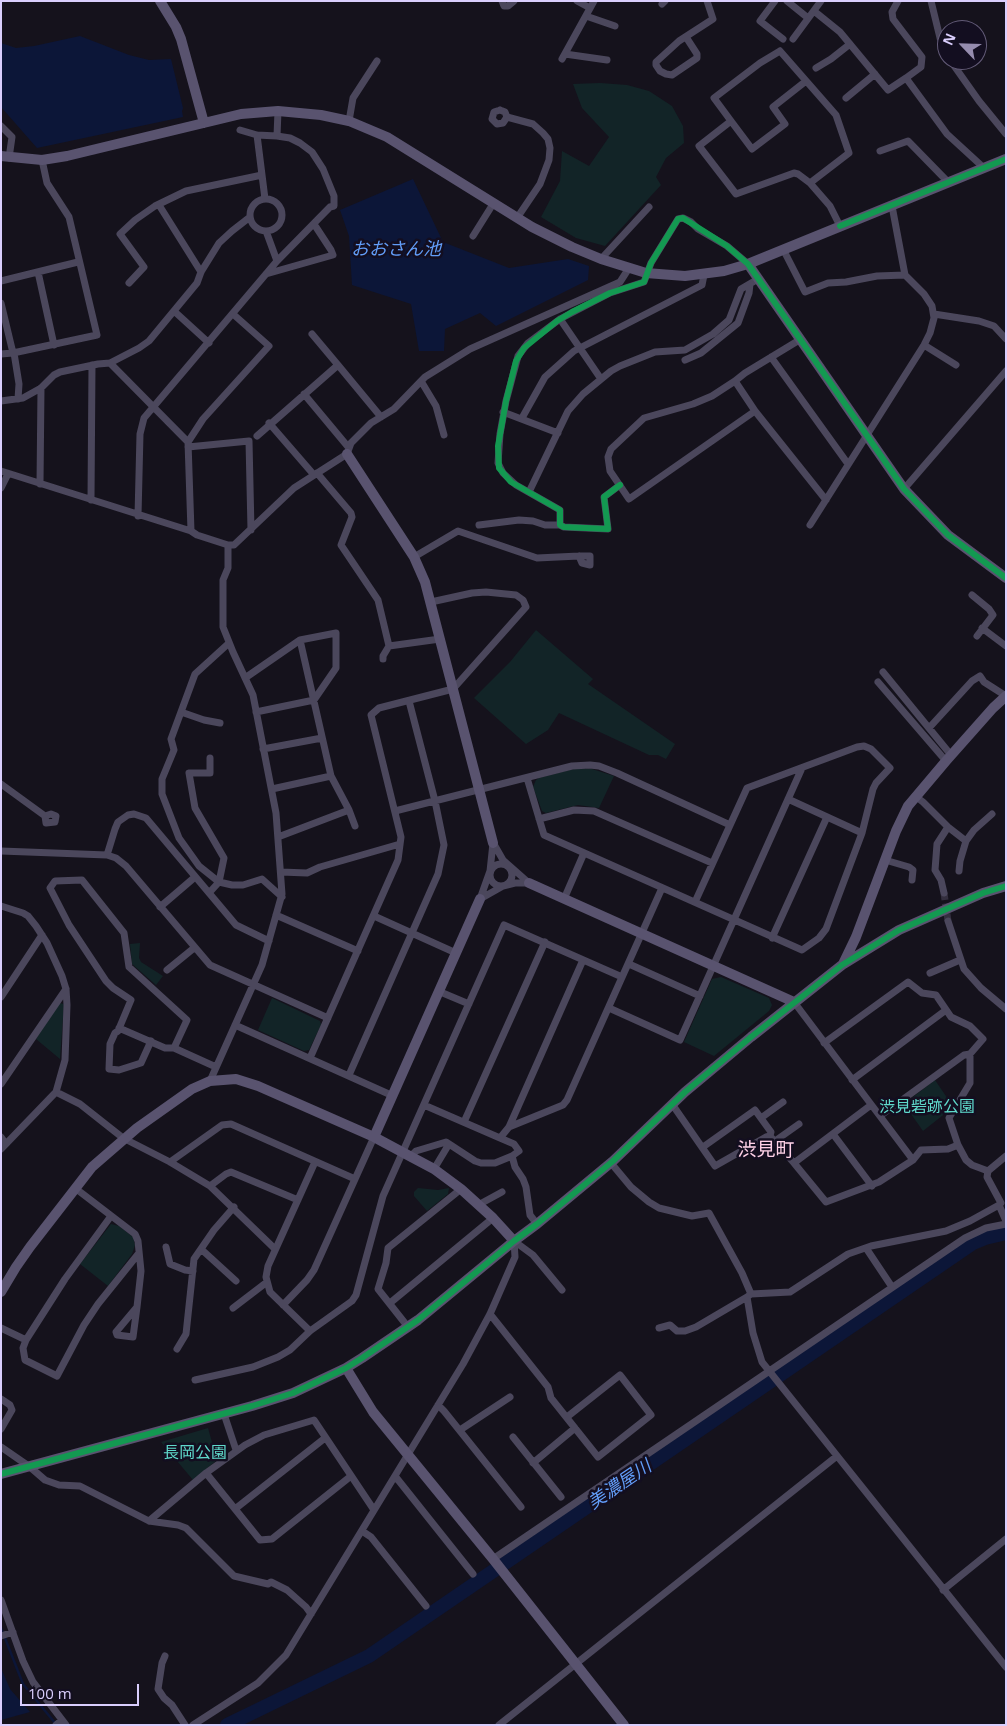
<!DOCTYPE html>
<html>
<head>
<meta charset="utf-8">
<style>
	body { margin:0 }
	#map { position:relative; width:1007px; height:1726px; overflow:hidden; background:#15121c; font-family:"Open Sans",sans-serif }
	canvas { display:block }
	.frame { position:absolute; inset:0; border:2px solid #dacefd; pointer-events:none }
	.north { position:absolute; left:937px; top:20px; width:50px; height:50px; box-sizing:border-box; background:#130e20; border:1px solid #635b78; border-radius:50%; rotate:294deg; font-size:14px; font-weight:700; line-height:20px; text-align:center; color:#dacefd }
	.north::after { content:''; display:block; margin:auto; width:18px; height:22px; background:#958cae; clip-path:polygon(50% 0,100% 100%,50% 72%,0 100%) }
	.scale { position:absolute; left:20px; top:1684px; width:119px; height:22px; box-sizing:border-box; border:2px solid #dacefd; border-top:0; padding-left:6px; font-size:15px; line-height:18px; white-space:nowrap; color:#dacefd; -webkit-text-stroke:4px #130e20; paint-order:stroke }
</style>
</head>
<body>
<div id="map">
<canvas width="1007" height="1726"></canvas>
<div class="frame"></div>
<div class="north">N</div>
<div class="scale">100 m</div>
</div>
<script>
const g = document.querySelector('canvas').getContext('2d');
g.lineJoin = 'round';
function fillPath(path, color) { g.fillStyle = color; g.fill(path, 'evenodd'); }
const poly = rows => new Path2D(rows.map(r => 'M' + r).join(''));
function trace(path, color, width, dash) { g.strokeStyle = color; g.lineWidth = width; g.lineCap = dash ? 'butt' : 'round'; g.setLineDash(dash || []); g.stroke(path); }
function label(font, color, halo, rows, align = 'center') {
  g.font = font + ' "Open Sans","Noto Sans JP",sans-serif'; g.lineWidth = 5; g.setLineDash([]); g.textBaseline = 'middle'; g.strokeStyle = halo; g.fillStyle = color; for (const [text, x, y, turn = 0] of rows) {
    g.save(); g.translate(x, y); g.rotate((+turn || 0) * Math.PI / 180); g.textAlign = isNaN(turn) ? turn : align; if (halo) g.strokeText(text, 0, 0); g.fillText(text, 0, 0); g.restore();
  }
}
fillPath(poly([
	[600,83,627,85,649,91,672,106,683,126,684,143,666,158,656,177,661,185,605,246,576,238,541,217,560,181,562,151,589,166,609,137,582,108,573,84],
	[536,630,593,679,588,684,675,744,666,759,658,755,649,755,559,713,548,730,526,744,474,698,510,662],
	[577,768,592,769,614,776,599,808,578,805,546,813,542,811,533,787,536,780,539,778],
	[140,943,139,958,141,962,163,976,156,985,132,964,130,944],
	[721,977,769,998,772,1005,769,1011,714,1056,684,1042,712,979],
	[272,998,320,1021,321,1025,309,1050,304,1051,258,1030],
	[59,1003,64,1004,60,1059,36,1039],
	[935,1080,952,1105,947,1112,923,1131,904,1104],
	[418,1188,438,1190,449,1188,448,1194,427,1211,414,1196,414,1192],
	[111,1224,119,1226,133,1237,135,1245,132,1254,108,1286,80,1264],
	[208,1428,217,1460,193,1480,161,1442]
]), '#122427');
fillPath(poly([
	[80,36,129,55,149,60,171,59,183,108,182,111,183,117,37,148,1,107,1,43,16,48,34,46],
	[413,179,443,242,509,268,568,259,589,266,588,280,496,326,480,313,445,329,444,351,419,351,411,304,352,285,349,236,340,210],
	[1,1668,10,1689,30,1712,1,1720]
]), '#0c1638');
trace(poly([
	[1,1628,23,1684,55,1723]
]), '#0c1638', 2.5);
trace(poly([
	[227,1725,369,1656,973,1243,985,1238,1006,1233]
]), '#0c1638', 14);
trace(poly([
	[944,893,948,921]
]), '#332e3e', 7, [7, 3.5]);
trace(poly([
	[502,1,504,6,508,6,514,1],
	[577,1,590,8],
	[775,1,760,21,783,39],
	[787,1,808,18],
	[898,1,892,12,893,19,922,57,921,67,906,78],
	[931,1,941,42,947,55],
	[662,4,665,1],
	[814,11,840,32,888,90,906,78,947,134,984,168],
	[586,16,615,26],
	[686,37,697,54,697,58,672,75,666,74,660,71,656,65,656,62,679,41,713,19,707,1],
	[793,39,821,1],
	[780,51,836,115,849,153,810,183,798,174,794,173,736,194,699,146,731,121,714,98,760,63,780,51],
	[565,54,607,60],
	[562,59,594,1],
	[950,60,979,101,1006,134],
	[816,68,831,59,850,44],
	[846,98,875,74],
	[500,110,505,112,507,117,503,123,497,124,492,119,494,112,500,110],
	[507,117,533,124,543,133,548,139,550,148,549,160,540,184,517,218],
	[349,121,353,98,377,61],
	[731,121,752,149,785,124,773,107,806,81],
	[1,126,12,137,9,158],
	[240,130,257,135,277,136],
	[257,135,265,199],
	[880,151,908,141,949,183],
	[810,183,830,206,840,226],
	'250 215a16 16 0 1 1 32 0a16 16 0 1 1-32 0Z',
	[159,205,201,272],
	[266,231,277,261],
	[473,236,493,204],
	[783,249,805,292,828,283,846,282,877,276,905,275],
	[601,259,649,207],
	[38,272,54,345],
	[266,274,333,255,331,250,314,224],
	[1,281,78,262],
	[129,283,144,267,120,234,135,220,155,206,186,191,262,175],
	[1,303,13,353],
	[174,311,209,343],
	[934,314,979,321,994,326,1006,339],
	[560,319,601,379],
	[312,334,338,365],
	[924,345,956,365],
	[14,353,19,384,18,399],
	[1,354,13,353,97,335,69,217,47,183,42,160],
	[771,357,848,464],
	[685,360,701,353,738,323,749,293,750,284],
	[110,363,188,442],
	[421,381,436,406,444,435],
	[735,381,755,411,826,500],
	[304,394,349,448],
	[1,401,23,398,41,388,54,375,60,372,98,364,110,363,139,348,149,341,197,283,201,272,219,243,232,231,250,217],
	[755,411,629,499,610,471,608,457,611,449,644,418,693,404,712,396,735,381,745,373,801,339],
	[503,412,558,433],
	[522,418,545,377,574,351,702,285,704,275],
	[269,423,314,475],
	[257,436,338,365,381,417],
	[188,447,249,441,251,530],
	[1,471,191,531,197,535,228,545,234,545,294,488,347,454,351,443,371,423,394,409,425,377,470,349,620,282,629,268],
	[317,473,351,513,352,517,341,545,378,600,389,646,440,639],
	[40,484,41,388],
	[620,485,604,497,608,529,564,527,560,525,560,510,516,485,503,473,498,463,500,434,506,401,518,356,528,343,560,319,610,293,644,282,651,263,678,219,683,218,691,222,698,229,727,246,748,264],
	[1,488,8,474],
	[904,489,1006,371],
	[529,492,568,411,583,394,611,371,620,366,655,352,685,350,713,334,729,320,741,289,758,279],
	[91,500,92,365],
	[138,516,140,434,144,418,277,261,330,207,334,206,334,196,323,169,312,152,300,143,290,138,277,136,278,111],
	[479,525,519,520,533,521,545,525,560,525],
	[810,525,924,345,930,333,934,318,932,306,924,294,905,275,892,206],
	[191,531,188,442,203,419,269,346,233,314],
	[414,557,458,531,537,558,579,556,590,556,590,565,582,563,579,556],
	[972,595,989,609,993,615,977,636],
	[982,628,1006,646],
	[229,643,195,674,171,739,174,750,162,779,162,794,179,838,199,866,219,882,232,885,243,885,262,879,282,897],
	[383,659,383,656,389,646],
	[883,672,951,755],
	[245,678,300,640,336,633,336,668,314,700,256,712],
	[878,682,946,761],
	[181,712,204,720,220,723],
	[929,728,972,681,980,676,984,682,1006,696],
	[263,749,322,738],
	[527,778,544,835,802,950,819,938,826,929,862,833,873,789,876,783,890,768,871,749,864,746,857,747,747,788,695,902],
	[1,784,45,816,46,823,55,822,56,816,51,814,45,816],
	[272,789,331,776],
	[915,796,923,802,948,827,966,841],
	[788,799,862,833],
	[349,810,355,826],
	[395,811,572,766,590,765,599,766,617,773,730,825],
	[539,819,574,810,594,811,712,863],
	[278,837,349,810,331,776,300,640],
	[495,846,503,860,529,883],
	[1,851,107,855,116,858,126,866,210,965,328,1018],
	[107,855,115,829,118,822,128,815,134,814,146,818,236,925,269,941],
	[885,860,909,867,913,870,912,880],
	'490 875a11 11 0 1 1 22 0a11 11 0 1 1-22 0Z',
	[959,871,960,861,966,841,974,830,992,814],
	[281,872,307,873,320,867,400,844],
	[209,893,219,882,224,858,195,808,189,773,210,773,210,758],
	[944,893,941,880,935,870,937,844,948,827],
	[480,899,490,871,493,843],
	[480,899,503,886,515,883,528,883],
	[564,899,584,853],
	[1,906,23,913,28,916,36,926,47,943,62,976,66,989,67,1005,65,1060,56,1092,1,1149],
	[160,907,195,877],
	[276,915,358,951],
	[374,916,456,953],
	[948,921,964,969,981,988,1006,1009],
	[772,938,827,817],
	[629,964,700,996],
	[167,970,194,948],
	[930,973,960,960],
	[438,991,469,1004],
	[1,997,42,935],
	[794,1002,913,1160],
	[609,1008,680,1040,802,768],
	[235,1025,391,1095],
	[119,1028,165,1048,174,1048,216,1067],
	[151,1041,141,1063,119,1070,109,1069,110,1044,115,1033,118,1031,131,1000,113,988,106,981,69,925,50,888,55,881,82,880,124,933,129,967,187,1020,174,1048],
	[824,1043,908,982,922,993,936,995,951,1017,970,1026,983,1039,970,1054,964,1055,880,1116],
	[310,1058,398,860,401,837,371,715,379,708,453,689,526,607,523,600,516,595,486,592,472,593,431,602],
	[349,1075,438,874,444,845,435,801,409,701],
	[852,1080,946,1010],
	[210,1081,262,965,282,894,276,813,253,695,233,652,223,627,223,580,228,568,228,545],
	[1,1084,66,989],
	[56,1092,80,1104,123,1138,170,1162,210,1186,275,1249],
	[672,1104,715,1166,766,1137,770,1136,794,1163,826,1202,879,1182,913,1160,921,1150,948,1149,958,1145,949,1118,970,1083,970,1054],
	[424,1105,500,1138,509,1127,583,960],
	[761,1118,783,1102],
	[464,1122,545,942],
	[509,1127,563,1105,567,1100,662,888],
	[833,1134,872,1186],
	[1,1137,6,1144],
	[775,1141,799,1124],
	[958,1145,966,1160,972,1165,988,1171,987,1177,1001,1203,999,1205,1006,1221],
	[703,1147,755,1110,771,1132,770,1136],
	[512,1156,515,1167,523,1179,526,1187,530,1215,537,1224],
	[410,1157,416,1151,446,1142,475,1161,481,1163,495,1163,512,1156,519,1151,514,1144,500,1138],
	[170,1162,222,1125,231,1124,355,1179],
	[611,1163,631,1187,649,1202,659,1208,692,1216,709,1213,742,1273,751,1294],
	[794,1163,871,1105],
	[434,1169,449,1144],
	[988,1171,1006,1156],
	[210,1186,226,1174,231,1172,298,1200],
	[75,1188,135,1234,138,1241,141,1271,137,1307,116,1332,117,1335,133,1337,137,1307],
	[480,1204,502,1192],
	[514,1241,533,1255,562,1290],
	[166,1247,170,1264,185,1270,193,1271],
	[866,1248,892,1287],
	[201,1249,236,1281],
	[751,1294,747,1297,753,1333,762,1362,1006,1667],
	[751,1294,790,1292,848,1254,871,1246,946,1231,970,1221,999,1205],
	[390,1303,493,1218],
	[283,1305,307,1280,314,1270,374,1137],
	[233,1308,267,1282],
	[490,1314,548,1387,551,1398,598,1457,651,1415,620,1375,567,1417],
	[408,1327,378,1289,386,1263,388,1248,461,1189],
	[1,1328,26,1340,23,1348,25,1360,57,1376,84,1325,98,1304,139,1253],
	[659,1328,670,1325,677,1331,685,1331,696,1327,747,1297],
	[310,1331,270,1292,266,1277,268,1266,315,1162],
	[26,1340,65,1279,111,1216],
	[177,1349,186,1334,194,1259,214,1230,234,1207],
	[195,1380,253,1367,278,1357,290,1350,310,1331,352,1301,356,1295,383,1196,504,925,622,977],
	[1,1399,10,1405,12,1410,1,1429],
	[438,1405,444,1411,521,1507],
	[224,1414,236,1450],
	[460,1430,510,1397],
	[513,1437,561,1497],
	[1,1447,30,1467,45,1480,59,1485,80,1486,149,1521,178,1525,186,1528,234,1576,268,1584,271,1582,287,1590,306,1607,311,1614],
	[533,1463,575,1428],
	[206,1473,260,1540,272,1539,351,1476],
	[395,1476,473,1574],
	[235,1509,325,1438],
	[149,1521,206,1473,245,1445,264,1435,314,1420,374,1510],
	[362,1531,371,1537,426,1606],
	[493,1559,965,1238,986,1228,1006,1224],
	[943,1590,1006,1539],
	[1,1600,23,1661,33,1682,66,1725],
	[1,1636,13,1632],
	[165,1656,162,1663,158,1689,164,1698,172,1705,185,1725],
	[56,1725,62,1720],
	[193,1725,258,1683,286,1655,463,1364,490,1314,515,1257,514,1241],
	[499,1725,837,1456]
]), '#4b475c', 7);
trace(poly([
	[160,1,176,27,181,39,204,123],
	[1,156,42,160,67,156,241,114,278,111,321,115,349,121,387,137,532,227,572,247,601,259,646,273,685,276,724,271,748,264,1006,159],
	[748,264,904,489,948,535,1006,578],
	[347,454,414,557,425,582,493,843],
	[529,883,794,1002],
	[843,964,856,937,896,831,908,806,946,761,993,708,1006,696],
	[374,1137,480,899],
	[1,1292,16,1267,30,1247,92,1167,137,1128,192,1089,210,1081,236,1079,258,1086,374,1137,402,1152,434,1169,461,1189,493,1218,514,1241],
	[346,1368,373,1412,493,1559,624,1725],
	[1,1474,252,1406,293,1393,346,1368,362,1358,418,1320,514,1241,537,1224,613,1161,685,1092,751,1037,842,965,899,930,983,893,1006,886]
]), '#59536f', 10);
trace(poly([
	[840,226,1006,159],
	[620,485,604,497,608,529,564,527,560,525,560,510,511,482,499,468,498,446,506,401,516,361,524,348,557,321,572,312,610,293,644,282,651,263,678,219,683,218,727,246,748,264,904,489,948,535,1006,578],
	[1,1474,252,1406,293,1393,346,1368,362,1358,418,1320,514,1241,537,1224,613,1161,685,1092,751,1037,842,965,899,930,983,893,1006,886]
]), '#139951', 6);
label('16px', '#5fd9cb', '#130e20', [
	["渋見砦跡公園",927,1107],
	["長岡公園",195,1453]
]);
label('italic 18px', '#629df8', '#130e20', [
	["おおさん池",396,250],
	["美濃屋川",620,1485,-34]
]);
label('19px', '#fdd0e6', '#130e20', [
	["渋見町",766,1151]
]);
</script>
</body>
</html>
